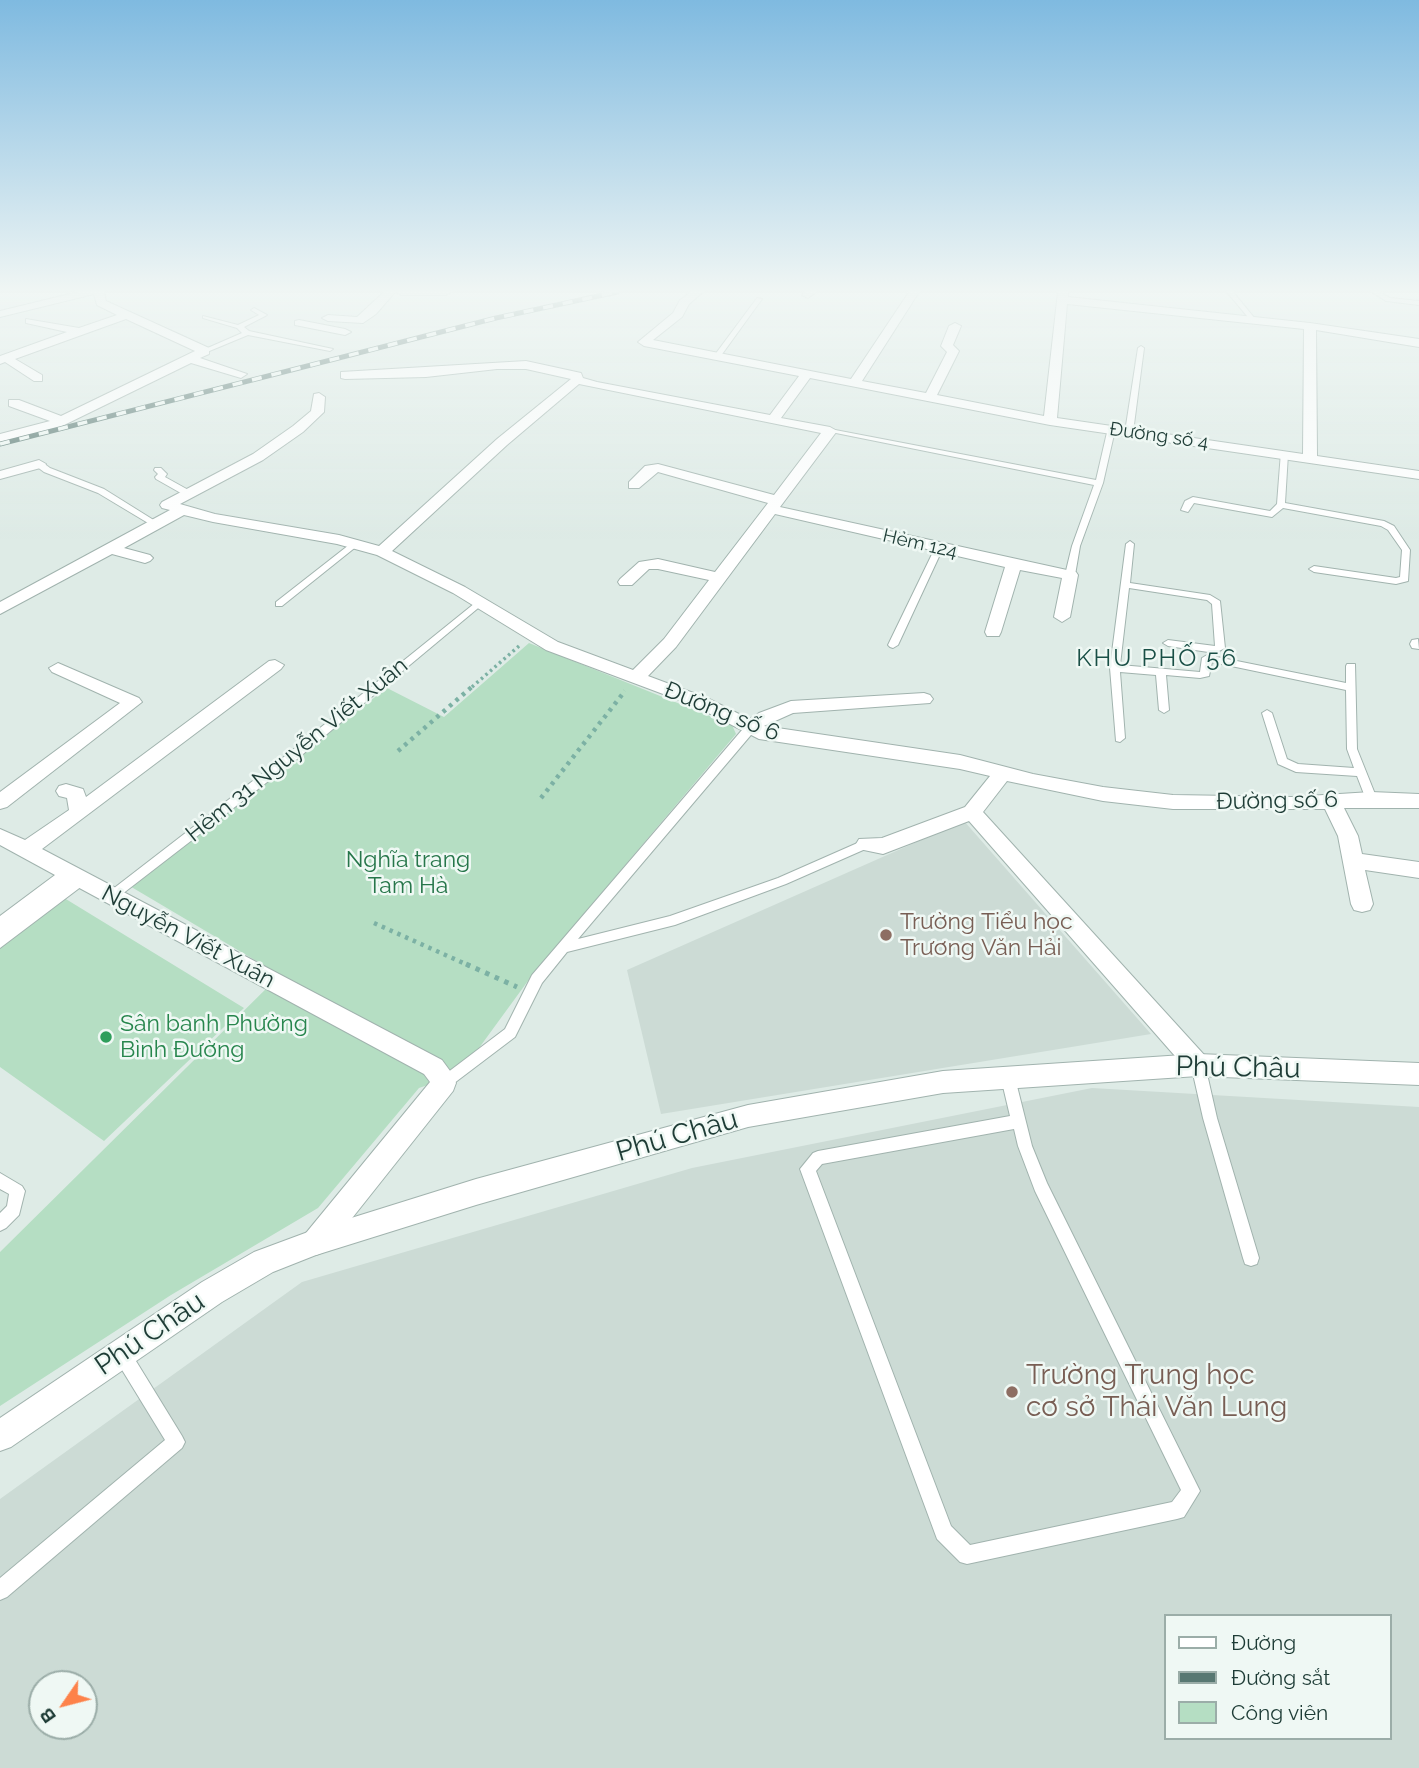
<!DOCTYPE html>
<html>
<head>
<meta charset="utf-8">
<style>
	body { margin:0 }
	#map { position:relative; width:1419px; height:1768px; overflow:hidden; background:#deebe6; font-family:Raleway,sans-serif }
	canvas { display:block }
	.legend { position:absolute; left:1164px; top:1614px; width:228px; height:126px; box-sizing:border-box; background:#eff8f4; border:2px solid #9bada8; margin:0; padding:9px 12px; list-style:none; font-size:21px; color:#1e3c36 }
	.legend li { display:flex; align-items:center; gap:14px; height:35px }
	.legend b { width:35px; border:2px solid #9bada8 }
	.north { position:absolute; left:28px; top:1670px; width:70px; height:70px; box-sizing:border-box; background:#eff8f4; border:2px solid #9bada8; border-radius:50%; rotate:235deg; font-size:19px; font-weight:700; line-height:28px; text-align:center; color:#1e3c36 }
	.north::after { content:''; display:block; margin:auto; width:24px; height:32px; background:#fd824a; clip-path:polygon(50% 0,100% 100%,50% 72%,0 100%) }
</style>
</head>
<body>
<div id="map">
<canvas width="1419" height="1768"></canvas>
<ul class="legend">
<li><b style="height:9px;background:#fff"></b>Đường</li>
<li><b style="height:9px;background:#587872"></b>Đường sắt</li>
<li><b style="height:19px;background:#b5dec3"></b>Công viên</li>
</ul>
<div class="north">B</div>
</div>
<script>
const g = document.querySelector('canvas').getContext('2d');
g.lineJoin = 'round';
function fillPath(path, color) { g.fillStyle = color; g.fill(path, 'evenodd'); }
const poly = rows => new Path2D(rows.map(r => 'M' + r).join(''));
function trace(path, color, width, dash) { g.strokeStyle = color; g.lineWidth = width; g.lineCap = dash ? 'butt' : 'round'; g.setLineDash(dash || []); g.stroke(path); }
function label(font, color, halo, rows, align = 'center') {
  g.font = font + ' Raleway,sans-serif'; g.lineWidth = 5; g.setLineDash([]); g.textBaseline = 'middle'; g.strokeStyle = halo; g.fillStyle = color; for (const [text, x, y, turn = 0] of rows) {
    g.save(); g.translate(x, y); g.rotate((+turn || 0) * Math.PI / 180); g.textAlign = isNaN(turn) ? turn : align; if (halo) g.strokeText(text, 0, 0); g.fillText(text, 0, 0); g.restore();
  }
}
fillPath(poly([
	[964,821,1151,1034,661,1114,627,970],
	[1092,1088,1419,1107,1419,1768,0,1768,0,1499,302,1282,692,1168],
	[1165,1616,1389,1616,1389,1738,1165,1738],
	[42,1684,84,1684,84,1726,42,1726]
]), '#ccdbd5');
fillPath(poly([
	[529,643,732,725,736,734,533,974,460,1074,419,1088,318,1208,171,1295,0,1406,0,1252,280,975,128,885,387,688,444,717],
	[56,893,244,1008,104,1141,0,1067,0,936]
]), '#b5dec3');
const service = poly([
	[1227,292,1233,292,1256,320,1256,322,1252,322,1227,292],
	[1372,292,1379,292,1390,298,1419,301,1419,305,1386,301,1372,292],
	[757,298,762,299,720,357,716,357,714,356,757,298],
	[254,308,267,315,244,327,249,331,333,349,330,351,248,335,207,352,203,352,203,350,242,333,237,328,203,318,203,316,238,325,259,315,251,310,254,308],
	[1141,346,1144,348,1133,432,1129,434,1125,432,1138,348,1141,346],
	[1108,428,1115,430,1103,483,1080,546,1075,575,1070,578,1065,575,1072,546,1094,485,826,431,830,429,1096,480,1108,428],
	[1281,452,1288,454,1285,503,1384,521,1394,526,1410,550,1408,581,1396,584,1314,572,1309,569,1314,566,1396,578,1400,577,1402,550,1388,530,1381,526,1283,508,1272,517,1194,503,1188,512,1181,510,1185,501,1193,497,1270,511,1277,504,1281,452],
	[36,462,42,462,50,468,104,489,160,524,153,526,98,493,44,472,36,466,36,462],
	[155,468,161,468,167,474,165,477,192,492,192,496,186,496,156,479,155,477,158,474,154,470,155,468],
	[354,541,358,544,357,546,282,606,276,606,276,602,354,541],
	[1130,541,1134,544,1130,583,1210,595,1220,601,1225,648,1215,653,1168,646,1163,643,1168,640,1215,646,1212,604,1207,600,1129,588,1120,665,1200,672,1202,658,1207,655,1346,683,1346,666,1347,664,1355,664,1357,749,1377,799,1375,802,1367,802,1357,776,1296,772,1278,764,1262,713,1267,710,1272,713,1287,759,1298,764,1354,768,1347,749,1346,690,1212,662,1209,676,1200,678,1166,675,1169,710,1164,713,1159,710,1156,675,1120,672,1125,738,1120,742,1116,741,1110,668,1126,544,1130,541],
	[939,545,943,548,898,645,893,648,890,647,888,645,935,548,939,545],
	[480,599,485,602,483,604,297,759,117,898,109,898,107,895,109,892,289,753,480,599],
	[752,722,757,726,756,729,578,939,670,916,778,878,862,841,870,841,872,844,870,847,786,884,675,925,567,952,542,983,515,1037,449,1087,444,1089,439,1087,437,1083,439,1079,505,1029,532,975,748,723,752,722],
	[82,875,86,877,88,880,86,883,0,948,0,936,82,875],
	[1198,1059,1203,1061,1205,1065,1217,1118,1259,1258,1257,1264,1251,1266,1245,1264,1243,1258,1203,1118,1191,1065,1193,1061,1198,1059],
	[1008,1072,1013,1074,1015,1078,1032,1146,1047,1183,1200,1491,1184,1517,1177,1519,967,1564,960,1562,937,1539,800,1169,813,1153,818,1151,1010,1116,1001,1078,1003,1074,1008,1072],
	[1014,1129,1018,1146,1035,1191,1181,1490,1172,1502,970,1545,951,1526,816,1171,822,1164,1014,1129],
	[0,1173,22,1186,25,1191,19,1215,6,1228,0,1231,0,1213,7,1206,9,1194,0,1189,0,1173],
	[122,1346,128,1348,182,1436,185,1442,182,1448,7,1597,0,1600,0,1578,165,1440,116,1360,114,1354,116,1348,122,1346]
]);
const minor = poly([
	[78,292,104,292,106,301,209,348,209,354,200,358,247,374,241,378,191,363,60,427,0,442,0,434,50,421,9,406,9,400,19,400,61,416,195,351,126,319,15,359,42,375,42,381,34,381,5,362,0,364,0,356,67,332,26,323,26,319,79,328,117,315,97,305,94,294,0,317,0,311,78,292],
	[384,292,395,292,376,314,363,323,328,321,322,318,328,315,357,317,384,292],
	[396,292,451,292,446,295,401,295,396,292],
	[691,292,703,292,689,304,682,317,653,340,851,379,909,292,919,292,862,381,926,393,947,352,941,346,949,326,955,323,961,326,953,345,959,351,937,395,1044,416,1058,292,1068,292,1068,297,1310,323,1419,339,1419,347,1316,330,1317,456,1419,471,1419,479,1050,425,810,378,781,418,830,427,837,431,780,507,1076,572,1078,575,1070,617,1062,622,1054,617,1062,578,1020,570,1001,632,999,636,987,636,985,632,1005,567,775,514,676,647,648,676,707,698,749,719,759,713,791,701,924,693,930,695,933,699,930,703,793,713,764,726,960,755,1033,774,1103,787,1173,795,1292,797,1371,792,1419,794,1419,808,1344,808,1358,836,1362,854,1419,862,1419,878,1365,870,1373,904,1370,910,1362,912,1354,910,1351,904,1338,836,1325,809,1173,809,1103,801,1007,781,983,812,1207,1058,1210,1065,1207,1072,1198,1076,1189,1072,969,821,883,854,859,849,856,844,859,839,882,838,965,807,990,776,960,769,759,739,695,706,546,650,453,593,377,555,337,544,213,522,184,515,124,548,150,555,153,558,150,561,145,563,112,554,0,614,0,602,170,510,162,508,160,505,162,502,253,454,293,426,311,411,314,394,319,393,325,397,324,412,303,432,263,460,180,504,215,514,339,535,379,546,497,439,571,379,526,369,497,369,426,377,345,379,341,378,341,372,526,361,581,373,583,378,597,382,770,415,799,376,644,346,638,342,673,313,680,300,691,292],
	[1067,304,1304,329,1303,454,1057,418,1067,304],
	[579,384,821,433,774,495,658,464,645,466,629,482,629,488,639,488,658,472,768,503,715,572,658,559,639,562,620,579,618,582,620,585,632,585,649,569,658,569,709,580,664,639,633,670,558,642,465,587,392,551,507,445,579,384],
	[805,292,816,292,808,298,802,295,805,292],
	[299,320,345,329,351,332,345,335,295,325,295,321,299,320],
	[39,460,46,464,44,467,0,479,0,471,39,460],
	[1418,639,1419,649,1412,648,1410,644,1412,640,1418,639],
	[275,660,284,665,281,669,42,849,442,1060,453,1075,456,1083,453,1091,326,1251,316,1255,306,1251,302,1242,306,1233,430,1082,424,1074,72,884,8,934,0,937,0,916,55,875,0,845,0,829,25,840,69,810,67,798,59,796,56,791,59,786,66,784,83,789,86,797,269,661,275,660],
	[58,663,139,698,142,702,7,807,0,809,0,792,120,703,52,672,49,668,58,663]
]);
const tertiary = poly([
	[1198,1054,1419,1063,1419,1085,1198,1076,943,1093,748,1127,476,1205,316,1255,273,1272,222,1302,11,1447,0,1451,0,1418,202,1282,254,1252,316,1229,476,1179,748,1105,943,1071,1198,1054]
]);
trace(service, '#a1b3ae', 2);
trace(minor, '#a1b3ae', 2);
trace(tertiary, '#a1b3ae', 2);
trace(poly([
	[472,687,519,646]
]), '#7cb1a4', 3.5, [2.5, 3.5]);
trace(poly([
	[398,751,474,685],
	[541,798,625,691],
	[374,923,470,966]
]), '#7cb1a4', 4.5, [3.5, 5]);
trace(poly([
	[466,964,517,987]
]), '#7cb1a4', 5, [4.5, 6]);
fillPath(service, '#fff');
fillPath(minor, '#fff');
fillPath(tertiary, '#fff');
const rail = poly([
	[0,444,496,318,617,292]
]);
trace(rail, '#587872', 5);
trace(rail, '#eff8f4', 3.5, [10]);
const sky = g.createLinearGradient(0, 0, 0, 539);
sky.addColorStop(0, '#7fbae0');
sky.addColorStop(0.54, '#f0f6f4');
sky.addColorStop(1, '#f0f6f400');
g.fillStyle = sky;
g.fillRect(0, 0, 1419, 539);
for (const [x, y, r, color] of [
	[886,935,7,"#8d6e63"],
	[106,1037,7,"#2e9e5b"],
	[1012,1392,7,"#8d6e63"]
]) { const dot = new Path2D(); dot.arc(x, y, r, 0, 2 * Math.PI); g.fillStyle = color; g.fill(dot); trace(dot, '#eff8f4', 2.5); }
label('19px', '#1e3c36', '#eff8f4', [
	["Đường số 4",1159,436,8],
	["Hẻm 124",920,544,13]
]);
label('23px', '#1e3c36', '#eff8f4', [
	["Đường số 6",722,712,22],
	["Hẻm 31 Nguyễn Viết Xuân",297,750,-39],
	["Đường số 6",1277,801,-1],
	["Nguyễn Viết Xuân",188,937,28]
]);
label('23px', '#26764a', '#eff8f4', [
	["Nghĩa trang",408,860],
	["Tam Hà",408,886]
]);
label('23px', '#785e54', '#eff8f4', [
	["Trường Tiểu học",900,922],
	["Trương Văn Hải",900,948]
], 'left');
label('23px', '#27864d', '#eff8f4', [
	["Sân banh Phường",120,1024],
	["Bình Đường",120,1050]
], 'left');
g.letterSpacing = '2px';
label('24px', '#194f46', '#eff8f4', [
	["KHU PHỐ 56",1157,659]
]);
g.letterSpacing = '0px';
label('28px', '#1e3c36', '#eff8f4', [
	["Phú Châu",1238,1068,1],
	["Phú Châu",677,1136,-16],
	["Phú Châu",150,1334,-34]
]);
label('28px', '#785e54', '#eff8f4', [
	["Trường Trung học",1026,1376],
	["cơ sở Thái Văn Lung",1026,1408]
], 'left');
</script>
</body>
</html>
